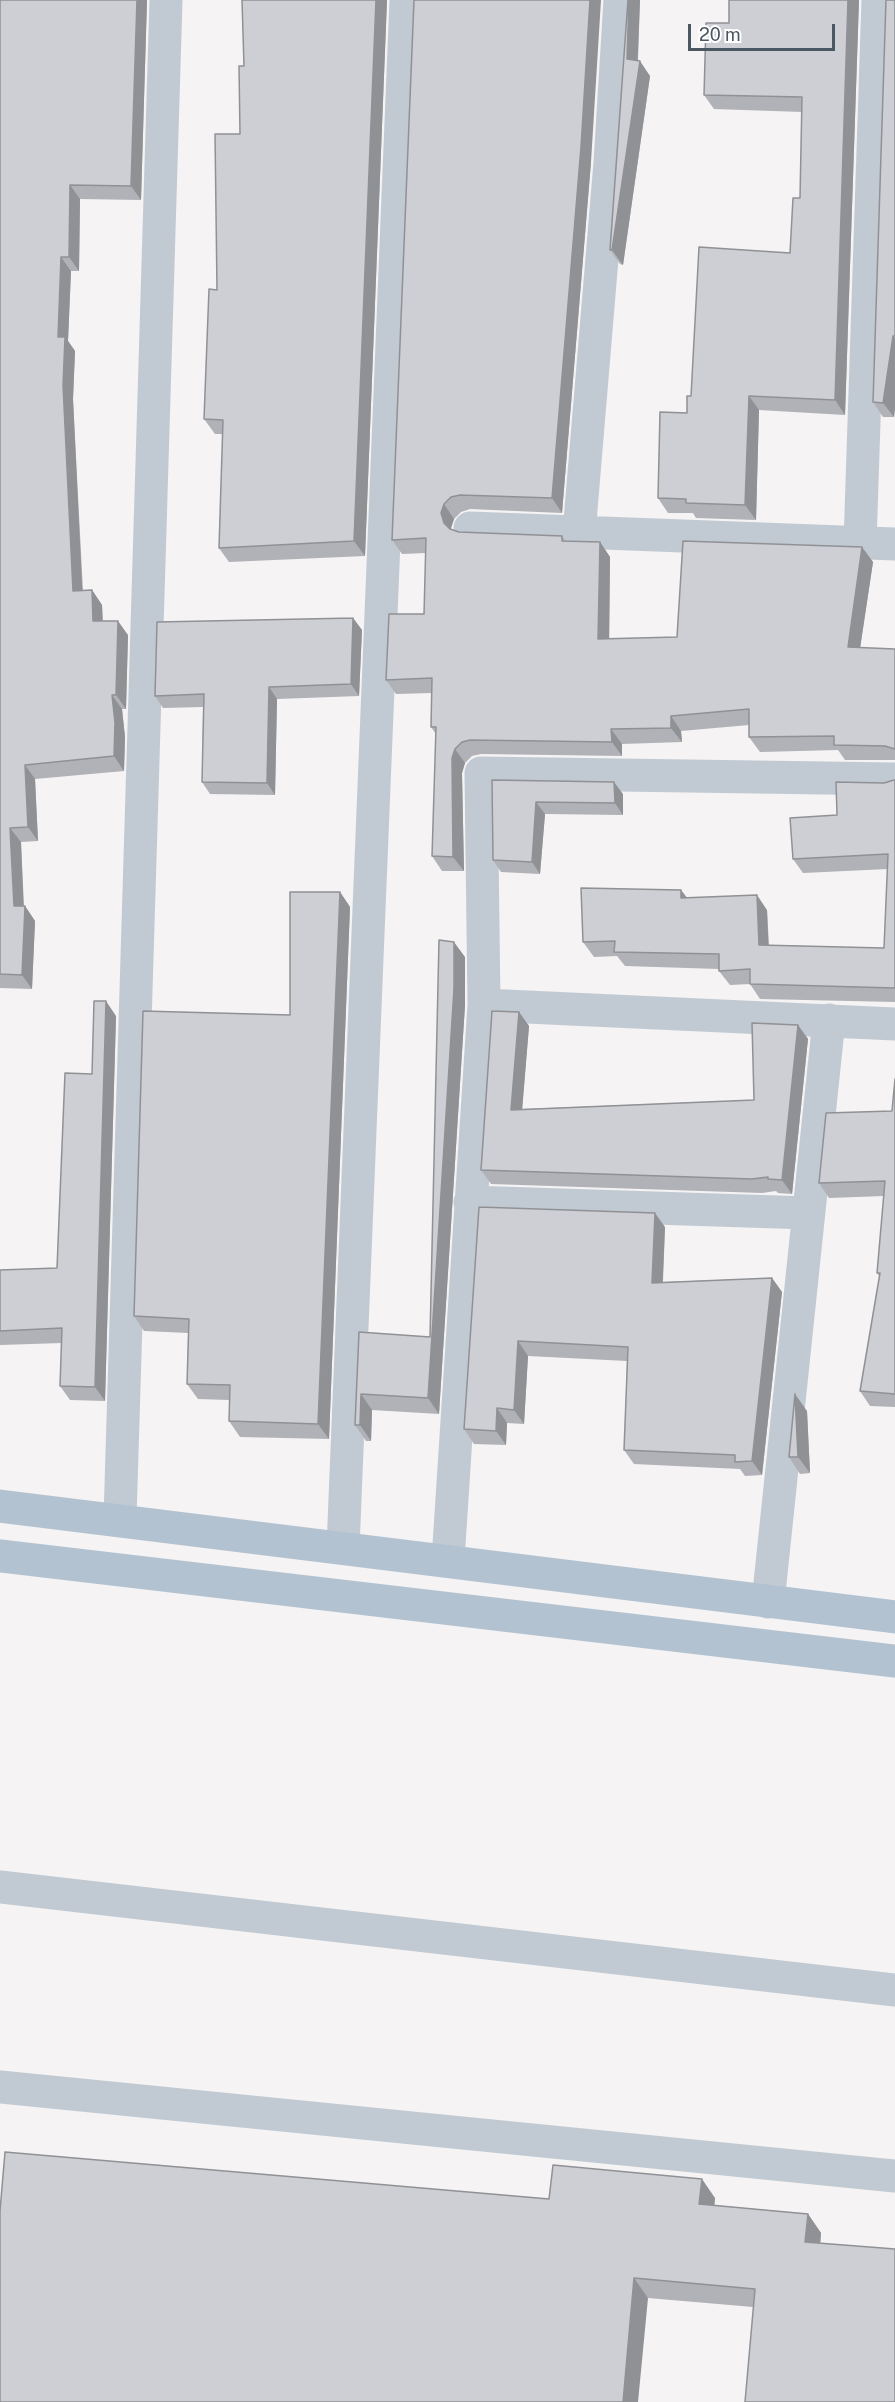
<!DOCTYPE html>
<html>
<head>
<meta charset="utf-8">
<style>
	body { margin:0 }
	#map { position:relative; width:895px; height:2402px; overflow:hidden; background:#f5f3f3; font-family:"Public Sans",sans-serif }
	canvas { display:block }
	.scale { position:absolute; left:688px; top:24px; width:147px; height:27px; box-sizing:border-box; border:3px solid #4a5661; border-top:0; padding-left:8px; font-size:18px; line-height:21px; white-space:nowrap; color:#4a5661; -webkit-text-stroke:4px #fff; paint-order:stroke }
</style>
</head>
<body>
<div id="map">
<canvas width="895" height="2402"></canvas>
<div class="scale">20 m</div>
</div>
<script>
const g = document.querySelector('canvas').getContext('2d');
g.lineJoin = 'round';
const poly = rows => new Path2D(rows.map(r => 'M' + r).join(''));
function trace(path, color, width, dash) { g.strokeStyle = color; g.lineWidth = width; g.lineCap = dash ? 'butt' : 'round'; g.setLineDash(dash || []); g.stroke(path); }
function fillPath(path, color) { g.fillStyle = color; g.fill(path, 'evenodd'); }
trace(poly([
	[470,528,895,544],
	[579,533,610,163,620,0],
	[860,543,878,0],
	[484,1005,895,1024],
	[470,1202,808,1213],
	[120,1519,166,0],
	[343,1548,406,0],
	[448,1560,484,1005,481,773,895,779],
	[768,1602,829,1020],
	[0,1887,895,1990],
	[0,2087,895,2176]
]), '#c1cad2', 33);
trace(poly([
	[0,1506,895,1617],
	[0,1556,895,1661]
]), '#b3c2d1', 33);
fillPath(poly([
	[0,0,147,0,141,200,80,199,79,271,71,271,68,341,75,351,73,399,83,591,92,590,102,605,103,621,128,635,126,709,122,709,125,737,124,771,35,779,38,841,21,842,24,906,25,906,35,921,32,989,0,988],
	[242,0,387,0,365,556,229,562,219,548,223,434,215,434,204,419,217,290,240,134,244,66],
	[628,0,640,0,638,61,650,76,623,265,620,264,610,250],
	[729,0,859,0,845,415,759,410,756,520,696,518,693,513,668,513,658,498,687,413,691,396,790,253,800,198,802,112,714,109,704,95,729,23],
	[895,0,895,408,894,417,883,417,873,402],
	[591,162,562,513,470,509,461,512,454,519,451,528,452,530,459,532,562,536,566,541,600,542,610,557,609,639,677,637,862,547,873,562,860,648,895,649,895,760,845,760,838,750,760,752,749,737,749,725,681,731,682,742,622,744,622,756,481,754,472,756,465,763,462,773,464,871,442,871,432,856,436,734,431,727,431,693,396,694,386,680,424,614,426,553,402,554,392,540],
	[353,618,362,630,359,696,277,699,275,795,210,794,202,782,203,707,163,708,155,696],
	[492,780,623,794,623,815,545,814,540,874,501,872,493,860],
	[895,780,895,1002,760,999,750,984,730,985,719,971,719,969,625,966,617,956,594,957,583,942,687,898,767,910,769,945,884,948,888,869,803,873,793,859,837,815,884,783],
	[340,892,350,907,329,1439,240,1437,229,1421,229,1400,198,1399,187,1384,188,1333,144,1331,134,1316,290,1015],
	[465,957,465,1005,439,1414,372,1410,371,1441,366,1441,355,1425,359,1332,430,1337],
	[519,1012,529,1026,522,1109,754,1100,798,1025,808,1039,792,1194,778,1193,776,1191,762,1193,491,1184,481,1170],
	[116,1016,105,1401,70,1400,60,1386,62,1343,0,1345,0,1270,57,1268,92,1074],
	[895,1079,895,1407,870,1406,860,1391,880,1277,877,1273,884,1196,829,1198,819,1183,892,1111],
	[479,1207,665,1227,663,1282,772,1278,782,1292,762,1475,745,1476,740,1469,634,1464,624,1450,627,1361,528,1356,524,1424,507,1423,506,1445,474,1444,464,1429],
	[807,1411,810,1473,800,1474,789,1457],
	[715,2198,714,2205,808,2214,821,2233,820,2243,753,2307,648,2298,549,2199]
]), '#b0b2b7');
fillPath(poly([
	[137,0,147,0,141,200,131,186],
	[376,0,387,0,365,556,354,541],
	[590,0,601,0,591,162,562,513,552,498],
	[629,0,640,0,637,74,627,59],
	[848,0,859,0,845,415,835,400],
	[640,61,650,76,623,265,612,250],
	[70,185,80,199,79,271,69,257],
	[61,257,71,271,68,341,75,351,73,399,83,605,73,591,58,337],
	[893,336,895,338,895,408,894,417,883,403],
	[749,396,759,410,756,520,745,505],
	[444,504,454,519,451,528,454,537,444,523,441,513],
	[600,542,610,557,609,654,598,639],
	[862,547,873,562,858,662,848,647],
	[92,590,102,605,103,636,93,621],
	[353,618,362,630,359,696,351,684],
	[118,621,128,635,126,709,116,695],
	[269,687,277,699,275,795,267,783],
	[112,695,122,709,125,737,124,771,114,756],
	[671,716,681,731,682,742,671,728],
	[611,729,622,744,622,756,612,742],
	[455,749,465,763,462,773,464,871,453,857,452,758],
	[25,765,35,779,38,841,28,827],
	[614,782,623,794,623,815,615,803],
	[536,802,545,814,540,874,532,862],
	[10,828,21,842,24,918,25,906,35,921,32,989,22,975,14,906],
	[681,890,692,904,681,898],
	[340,892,350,907,329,1439,318,1424],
	[757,895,767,910,769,960,759,945],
	[454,942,465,957,465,1005,439,1414,428,1398],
	[106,1001,116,1016,105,1401,95,1387],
	[519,1012,529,1026,521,1124,511,1110],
	[798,1025,808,1039,792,1194,782,1180],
	[655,1213,665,1227,662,1297,652,1283],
	[772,1278,782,1292,762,1475,752,1461],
	[518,1341,528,1356,524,1424,514,1410],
	[361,1394,372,1410,371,1441,360,1425],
	[795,1394,807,1411,810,1473,798,1457],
	[497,1408,507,1423,506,1445,496,1431],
	[702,2179,715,2198,713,2223,699,2204],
	[808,2214,821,2233,819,2261,805,2242],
	[634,2278,648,2298,638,2402,623,2402]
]), '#909195');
const building = poly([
	[0,0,137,0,131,186,70,185,69,257,61,257,58,337,65,337,63,385,73,591,92,590,93,621,118,621,116,695,112,695,115,723,114,756,25,765,28,827,10,828,14,906,25,906,22,975,0,974,0,0],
	[242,0,376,0,354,541,219,548,223,420,204,419,209,289,217,290,215,134,240,134,239,66,244,66,242,0],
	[414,0,590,0,581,147,552,498,460,495,451,497,444,504,441,513,444,523,450,529,459,532,562,536,562,541,600,542,598,639,677,637,683,541,862,547,848,647,895,649,895,749,885,746,834,745,834,736,749,737,749,709,671,716,671,728,611,729,612,742,470,740,462,742,455,749,452,758,453,857,432,856,436,727,431,727,432,678,386,680,389,614,424,614,426,538,392,540,414,0],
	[628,0,629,0,627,59,640,61,612,250,610,250,628,0],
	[729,0,848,0,835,400,749,396,745,505,686,503,686,499,658,498,660,412,687,413,687,396,691,396,699,247,790,253,793,198,800,198,802,97,704,95,706,23,729,23,729,0],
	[886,0,895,0,895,336,893,336,883,403,873,402,886,0],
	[353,618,351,684,269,687,267,783,202,782,204,694,155,696,157,622,353,618],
	[492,780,614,782,615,803,536,802,532,862,493,860,492,780],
	[894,780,895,780,895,988,750,984,750,969,719,971,719,954,614,952,615,941,583,942,581,888,681,890,681,898,757,895,759,945,884,948,888,854,793,859,790,818,837,815,836,782,884,783,894,780],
	[290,892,340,892,318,1424,229,1421,230,1385,187,1384,189,1319,134,1316,143,1011,290,1015,290,892],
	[439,940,454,942,454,989,428,1398,361,1394,360,1425,355,1425,359,1332,430,1337,439,940],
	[94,1001,106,1001,95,1387,60,1386,62,1328,0,1331,0,1270,57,1268,65,1073,92,1074,94,1001],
	[492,1011,519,1012,511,1110,754,1100,752,1023,798,1025,782,1180,768,1179,768,1177,752,1179,481,1170,492,1011],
	[895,1079,895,1394,860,1391,880,1273,877,1273,885,1181,819,1183,826,1113,892,1111,895,1079],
	[479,1207,655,1213,652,1283,772,1278,752,1461,735,1462,735,1455,624,1450,628,1347,518,1341,514,1410,497,1408,496,1431,464,1429,479,1207],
	[795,1394,798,1457,789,1457,795,1394],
	[5,2152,549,2199,553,2165,702,2179,699,2204,808,2214,805,2242,895,2249,895,2402,745,2402,755,2289,634,2278,623,2402,0,2402,0,2211,5,2152]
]);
fillPath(building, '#cdcfd5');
trace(building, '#909195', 1.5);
</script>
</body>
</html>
